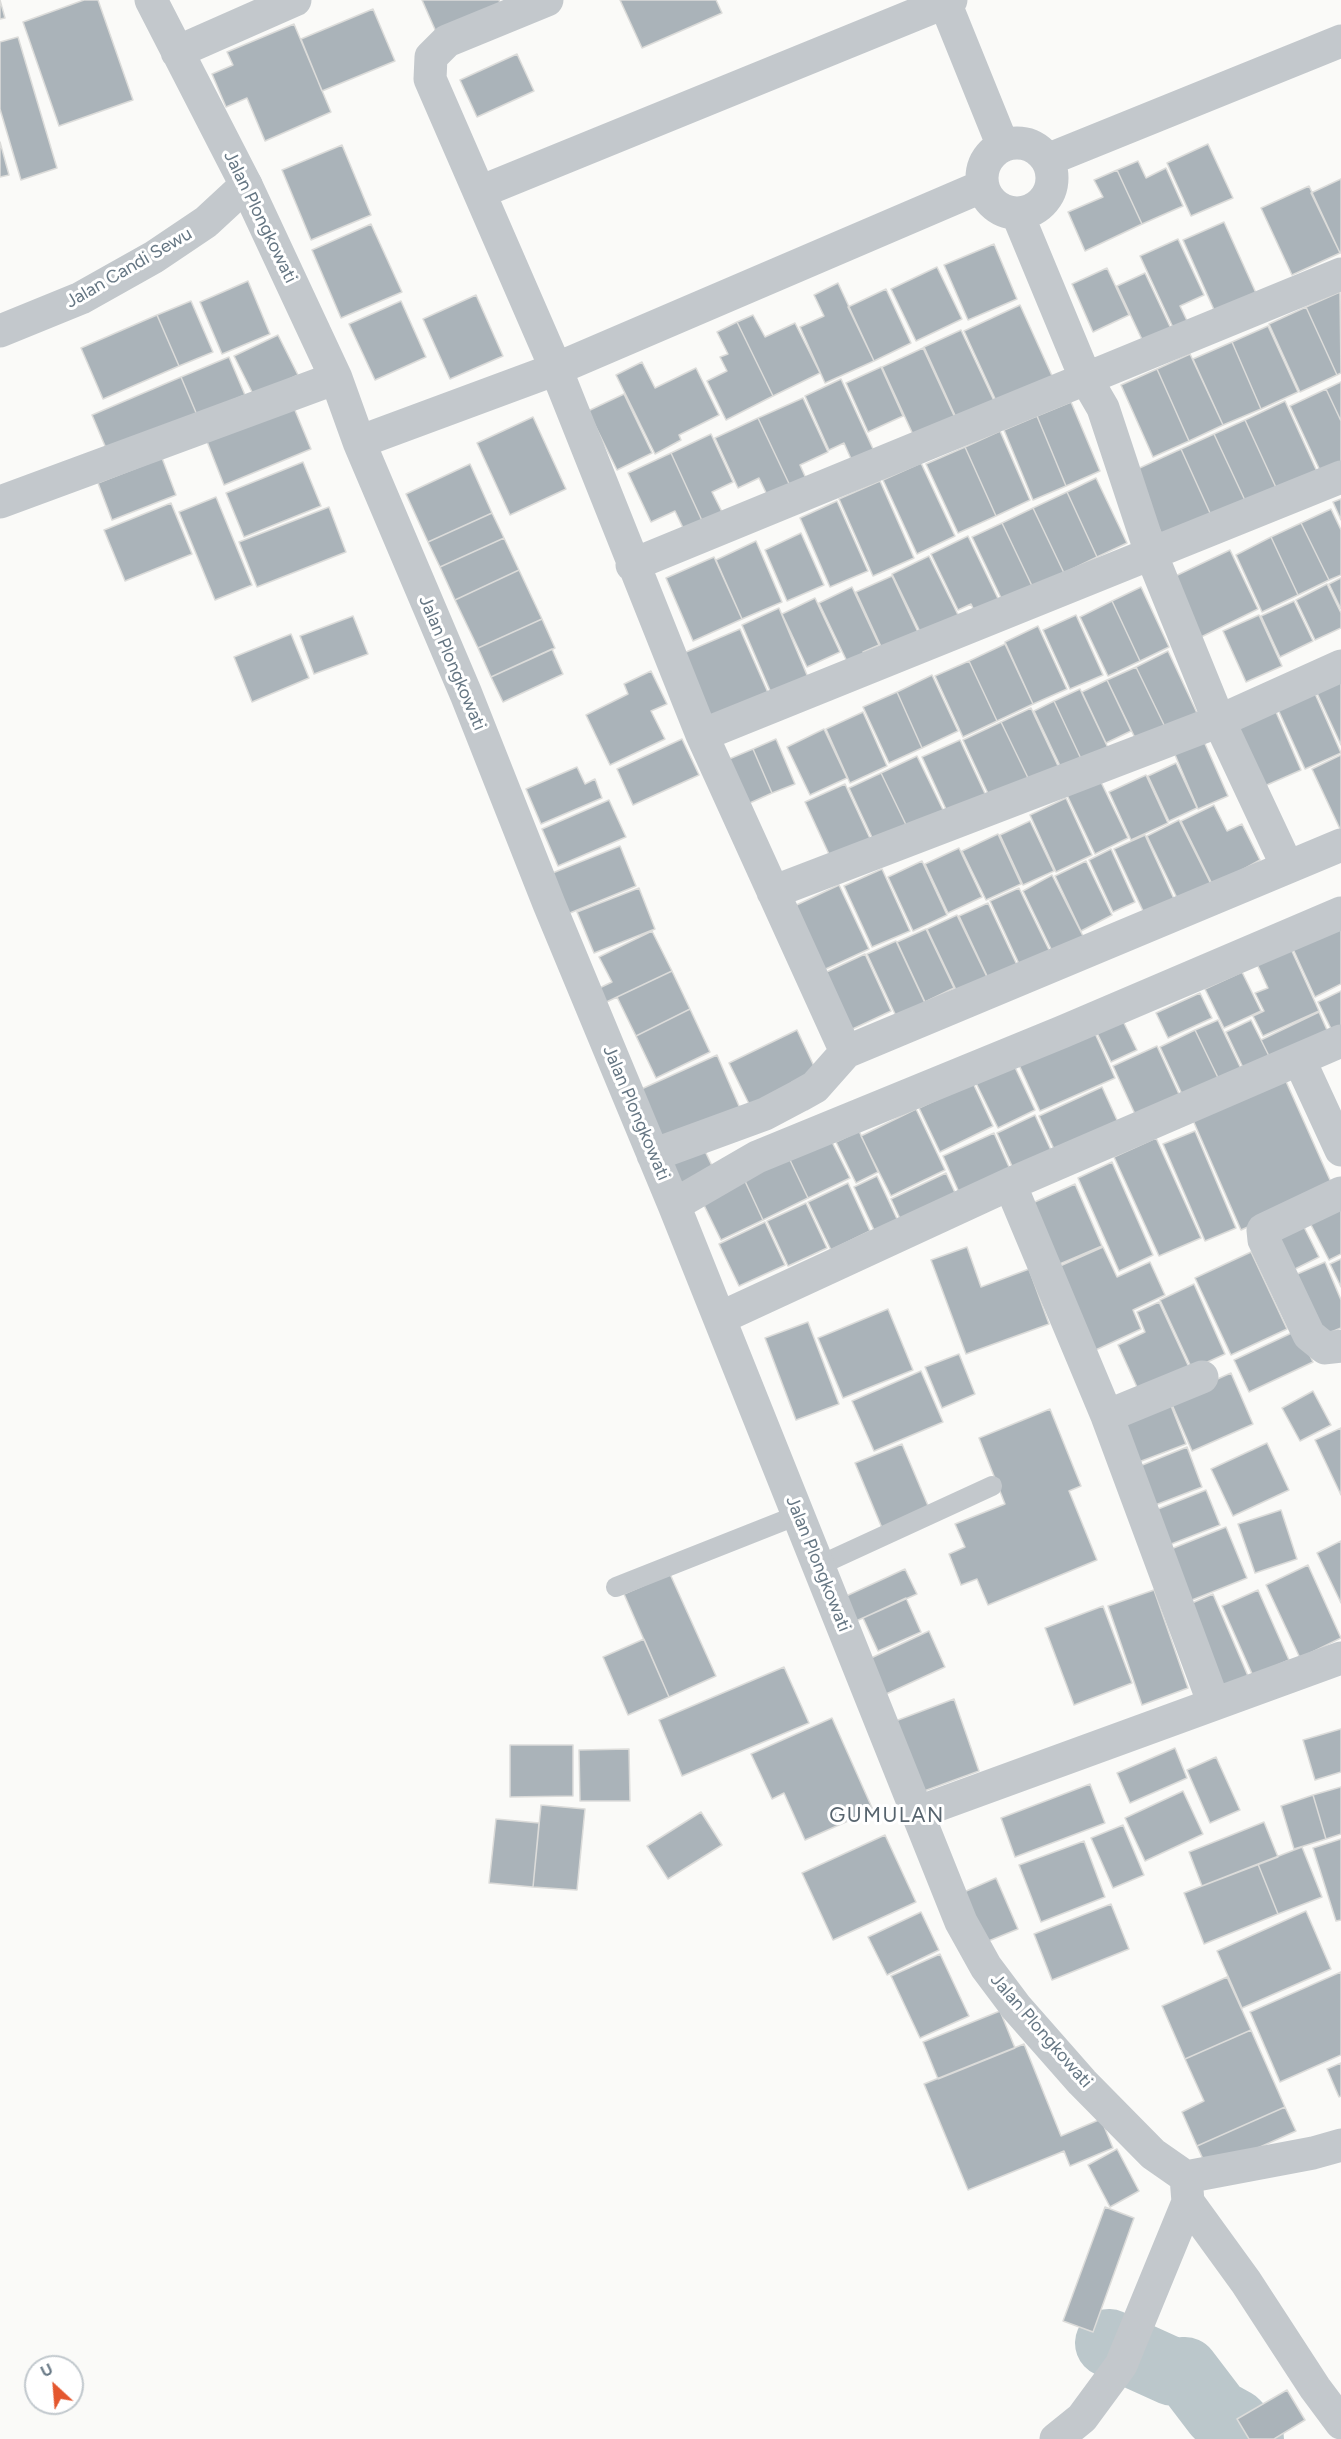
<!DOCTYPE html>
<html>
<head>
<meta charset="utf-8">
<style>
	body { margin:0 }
	#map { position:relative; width:1341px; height:2439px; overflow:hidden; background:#fafaf8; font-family:Figtree,sans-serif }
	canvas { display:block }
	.north { position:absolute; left:24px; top:2355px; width:60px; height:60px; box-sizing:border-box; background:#fff; border:2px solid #c1c8cd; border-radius:50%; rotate:334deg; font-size:16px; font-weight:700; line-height:24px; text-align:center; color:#657683 }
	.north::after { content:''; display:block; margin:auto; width:21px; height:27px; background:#e4572e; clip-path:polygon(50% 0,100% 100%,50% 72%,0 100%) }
</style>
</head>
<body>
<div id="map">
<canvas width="1341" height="2439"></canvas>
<div class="north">U</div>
</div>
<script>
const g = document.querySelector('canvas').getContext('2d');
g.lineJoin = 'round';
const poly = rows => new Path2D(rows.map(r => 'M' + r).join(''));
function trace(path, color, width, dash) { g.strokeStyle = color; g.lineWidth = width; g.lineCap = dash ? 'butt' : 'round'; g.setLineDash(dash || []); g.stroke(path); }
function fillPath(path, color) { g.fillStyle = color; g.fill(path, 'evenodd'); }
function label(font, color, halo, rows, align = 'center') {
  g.font = font + ' Figtree,sans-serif'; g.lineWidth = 6; g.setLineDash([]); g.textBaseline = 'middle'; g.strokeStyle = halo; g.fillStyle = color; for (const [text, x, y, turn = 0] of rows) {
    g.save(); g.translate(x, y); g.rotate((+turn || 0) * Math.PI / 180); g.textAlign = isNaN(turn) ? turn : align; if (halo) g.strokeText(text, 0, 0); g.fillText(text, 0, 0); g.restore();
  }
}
trace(poly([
	[1109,2343,1173,2372,1185,2371,1217,2413,1235,2423,1250,2439]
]), '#bbc7cb', 68);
const building = poly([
	[0,0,5,18,0,19,0,0],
	[84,0,98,0,133,100,59,126,23,22,84,0],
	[422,0,499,0,501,6,437,34,422,0],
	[620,0,716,0,722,13,642,48,620,0],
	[373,9,395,61,322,91,301,39,373,9],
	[294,24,331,112,265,141,247,98,226,107,212,74,233,65,227,52,294,24],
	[18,37,57,168,21,180,0,109,0,42,18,37],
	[517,54,534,91,477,117,460,80,517,54],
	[0,142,9,175,0,177,0,142],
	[1208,144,1233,198,1191,216,1167,163,1208,144],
	[342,145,371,215,311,240,282,170,342,145],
	[1138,161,1146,178,1166,168,1183,206,1142,224,1117,170,1138,161],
	[1117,170,1142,224,1085,251,1068,212,1103,197,1094,180,1117,170],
	[1341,179,1341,253,1340,253,1311,193,1341,179],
	[1309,186,1340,253,1292,275,1261,208,1309,186],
	[1224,222,1256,293,1215,312,1183,240,1224,222],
	[371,224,402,292,341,318,312,250,371,224],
	[1178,239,1204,295,1180,306,1190,327,1176,334,1140,256,1178,239],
	[994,244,1017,299,968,320,944,265,994,244],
	[937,267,962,319,916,341,891,289,937,267],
	[1107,268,1129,315,1093,332,1072,284,1107,268],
	[1145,273,1174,335,1146,348,1117,286,1145,273],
	[248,281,270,334,222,354,200,302,248,281],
	[838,283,874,361,825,383,800,327,824,316,814,295,838,283],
	[886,289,911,343,874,361,848,307,886,289],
	[1340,292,1341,373,1337,375,1306,307,1340,292],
	[476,295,503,356,450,379,423,319,476,295],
	[191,301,213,352,179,366,157,315,191,301],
	[401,301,426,357,375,380,349,324,401,301],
	[1020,305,1053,378,997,403,964,331,1020,305],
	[1306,307,1337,375,1300,392,1269,324,1306,307],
	[157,315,179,366,103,399,81,348,157,315],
	[753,315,765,337,795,323,820,373,773,396,737,322,753,315],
	[737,322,773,396,726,420,707,381,727,371,720,357,728,354,717,332,737,322],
	[1268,326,1298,392,1261,409,1232,342,1268,326],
	[961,330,996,405,958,422,924,347,961,330],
	[278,335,298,375,254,396,234,356,278,335],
	[1232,342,1261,409,1223,425,1193,359,1232,342],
	[923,348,957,422,916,441,882,367,923,348],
	[1190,354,1223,425,1189,441,1157,369,1190,354],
	[229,357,245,395,197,415,181,377,229,357],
	[642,362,655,388,696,368,719,415,679,435,681,440,655,454,616,375,642,362],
	[881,367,903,416,868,432,846,383,881,367],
	[1157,369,1189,441,1153,457,1121,385,1157,369],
	[181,377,197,415,108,453,92,415,181,377],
	[841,379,874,451,852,461,844,443,829,450,805,396,841,379],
	[1341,382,1341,421,1326,389,1341,382],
	[1326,389,1341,421,1341,471,1324,479,1290,406,1326,389],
	[624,394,652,453,617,470,588,411,624,394],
	[803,398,828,452,800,465,808,483,792,490,758,418,803,398],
	[1285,401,1319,476,1279,494,1245,420,1285,401],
	[1071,402,1100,471,1066,486,1037,416,1071,402],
	[292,403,311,449,224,485,206,439,292,403],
	[1037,416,1066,486,1033,500,1004,430,1037,416],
	[533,417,566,489,510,515,477,443,533,417],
	[758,418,792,490,770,501,759,478,738,488,715,438,758,418],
	[1245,420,1279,494,1249,509,1214,434,1245,420],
	[1000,431,1030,500,996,516,965,447,1000,431],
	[711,434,733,482,712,492,724,516,704,525,671,453,711,434],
	[1214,434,1249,509,1215,524,1181,449,1214,434],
	[965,447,996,516,958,533,926,464,965,447],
	[1181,449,1215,524,1167,546,1133,471,1181,449],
	[671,453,704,525,686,534,675,511,651,522,628,473,671,453],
	[162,458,176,495,112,520,98,483,162,458],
	[303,462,321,506,244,537,226,493,303,462],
	[921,463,955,536,917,554,883,480,921,463],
	[470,464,492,513,428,542,406,494,470,464],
	[1096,478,1127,543,1097,557,1067,492,1096,478],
	[880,481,914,558,873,576,839,499,880,481],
	[1067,492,1097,557,1064,573,1033,508,1067,492],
	[216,497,252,585,215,600,179,512,216,497],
	[1341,499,1341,520,1333,502,1341,499],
	[837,501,868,571,830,587,800,518,837,501],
	[171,503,192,554,125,581,104,530,171,503],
	[329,507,346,552,257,587,239,542,329,507],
	[1033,508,1064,573,1033,588,1002,523,1033,508],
	[1331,509,1341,530,1341,575,1329,580,1301,523,1331,509],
	[492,513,504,538,440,567,428,542,492,513],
	[1002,523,1033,588,1003,602,972,537,1002,523],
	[1301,523,1329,580,1298,595,1271,537,1301,523],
	[801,533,824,585,787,601,765,550,801,533],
	[968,536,1003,609,979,621,971,604,958,610,931,554,968,536],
	[1271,537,1298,595,1262,612,1236,555,1271,537],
	[504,538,519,570,455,600,440,567,504,538],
	[756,541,782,602,742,619,716,560,756,541],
	[1230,550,1258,609,1195,640,1167,580,1230,550],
	[929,556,963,625,926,644,892,574,929,556],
	[714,557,742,619,693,641,666,578,714,557],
	[519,570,542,619,478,648,455,600,519,570],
	[892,576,924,645,883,651,856,592,892,576],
	[1341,578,1341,609,1329,584,1341,578],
	[1327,584,1341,613,1341,628,1315,640,1296,600,1327,584],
	[852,587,879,645,863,652,870,665,853,674,819,603,852,587],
	[1141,587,1169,647,1140,661,1112,601,1141,587],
	[815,598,840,652,807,667,782,614,815,598],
	[1112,601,1140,661,1108,676,1080,617,1112,601],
	[1294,601,1313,641,1280,657,1261,616,1294,601],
	[779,608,812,687,775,702,742,625,779,608],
	[1076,615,1103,675,1070,689,1043,630,1076,615],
	[1259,615,1282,666,1246,682,1223,631,1259,615],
	[353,616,368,654,314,674,300,636,353,616],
	[542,619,555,648,491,677,478,648,542,619],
	[1038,626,1067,689,1033,704,1005,642,1038,626],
	[740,629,769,695,708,722,679,655,740,629],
	[291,634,309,678,252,702,234,657,291,634],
	[1005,644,1033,704,997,721,969,661,1005,644],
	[552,649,563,674,503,702,491,677,552,649],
	[1168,651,1197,713,1166,729,1136,667,1168,651],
	[969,661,997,721,963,737,935,676,969,661],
	[1136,667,1166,729,1137,742,1107,680,1136,667],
	[651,671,667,704,651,711,665,739,610,765,586,715,628,694,624,684,651,671],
	[932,675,958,731,922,748,897,692,932,675],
	[1341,679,1341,745,1316,691,1341,679],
	[1107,680,1131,731,1106,743,1082,692,1107,680],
	[1080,689,1109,750,1083,763,1054,701,1080,689],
	[1313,689,1341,753,1305,769,1276,705,1313,689],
	[897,692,922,748,889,763,863,707,897,692],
	[1054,701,1083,763,1063,772,1034,711,1054,701],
	[1273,705,1301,770,1260,788,1232,723,1273,705],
	[1031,708,1059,768,1030,782,1001,722,1031,708],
	[863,712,887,766,850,783,826,729,863,712],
	[1001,722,1030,782,991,800,963,740,1001,722],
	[824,729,847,778,810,795,787,747,824,729],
	[1202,737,1228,796,1198,809,1173,750,1202,737],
	[682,739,699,775,633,805,617,769,682,739],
	[776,739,795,784,772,793,753,749,776,739],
	[960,740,988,800,950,818,922,757,960,740],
	[753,749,772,793,741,807,722,762,753,749],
	[1341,755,1341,831,1312,769,1341,755],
	[917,756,945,814,909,831,881,773,917,756],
	[1176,763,1197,808,1169,821,1148,776,1176,763],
	[577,767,585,784,595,779,602,798,541,824,526,789,577,767],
	[881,773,909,831,876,846,849,788,881,773],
	[1146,775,1168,823,1131,840,1109,792,1146,775],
	[1099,778,1128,838,1095,854,1066,793,1099,778],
	[845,784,874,847,834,865,805,802,845,784],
	[1066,798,1092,855,1056,872,1030,815,1066,798],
	[609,800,626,837,558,866,542,829,609,800],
	[1214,805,1227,831,1242,824,1260,860,1213,886,1181,821,1214,805],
	[1179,820,1212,886,1179,902,1147,836,1179,820],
	[1030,821,1054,871,1023,885,1000,835,1030,821],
	[998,834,1021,884,986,900,962,851,998,834],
	[1145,835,1174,899,1144,913,1114,849,1145,835],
	[620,846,636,886,565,915,550,874,620,846],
	[959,848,982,897,948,913,925,864,959,848],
	[1111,849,1135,902,1113,912,1089,860,1111,849],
	[922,861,947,915,913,931,888,877,922,861],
	[1086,861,1112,915,1081,931,1055,876,1086,861],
	[882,869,910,931,872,947,844,886,882,869],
	[1052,875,1084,938,1053,953,1023,891,1052,875],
	[839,885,869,949,817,973,788,909,839,885],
	[639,888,655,929,594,953,577,912,639,888],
	[1019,888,1050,952,1020,966,990,901,1019,888],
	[988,903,1017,965,988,978,959,916,988,903],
	[957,915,987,977,957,992,927,929,957,915],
	[1341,926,1341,984,1315,997,1293,949,1341,926],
	[926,929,954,988,925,1002,897,942,926,929],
	[652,931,672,971,598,1006,591,992,612,982,599,957,652,931],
	[896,941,925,1003,896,1016,867,954,896,941],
	[1291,949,1319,1011,1263,1036,1253,1016,1264,1011,1255,993,1268,988,1257,964,1291,949],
	[865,954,891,1011,844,1033,818,976,865,954],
	[672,971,690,1009,636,1036,617,997,672,971],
	[1242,972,1261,1011,1224,1028,1205,989,1242,972],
	[1341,991,1341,1036,1336,1039,1318,1002,1341,991],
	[1200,993,1212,1018,1168,1038,1156,1013,1200,993],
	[690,1009,710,1052,656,1078,636,1036,690,1009],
	[1319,1012,1331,1039,1274,1066,1261,1040,1319,1012],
	[1218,1020,1245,1077,1223,1088,1195,1030,1218,1020],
	[1251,1020,1274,1066,1248,1078,1226,1032,1251,1020],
	[1123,1021,1137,1050,1111,1062,1097,1033,1123,1021],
	[797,1030,820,1079,753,1112,729,1063,797,1030],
	[1195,1030,1223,1088,1187,1105,1160,1047,1195,1030],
	[1094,1031,1115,1078,1040,1111,1019,1065,1094,1031],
	[1157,1046,1184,1105,1140,1125,1113,1066,1157,1046],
	[717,1055,742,1113,663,1149,637,1091,717,1055],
	[1013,1063,1035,1110,998,1128,975,1081,1013,1063],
	[1284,1077,1334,1189,1241,1230,1192,1118,1284,1077],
	[973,1083,993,1126,940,1152,919,1108,973,1083],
	[1102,1087,1122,1131,1059,1160,1039,1116,1102,1087],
	[916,1109,945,1170,891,1196,861,1136,916,1109],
	[1035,1115,1055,1159,1017,1177,997,1133,1035,1115],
	[859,1131,878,1172,856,1183,836,1142,859,1131],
	[1195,1131,1236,1228,1205,1241,1163,1144,1195,1131],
	[994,1133,1013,1176,962,1199,943,1156,994,1133],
	[830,1138,850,1178,808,1198,789,1158,830,1138],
	[1156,1138,1201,1238,1159,1256,1114,1157,1156,1138],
	[703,1147,715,1172,675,1192,663,1166,703,1147],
	[789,1158,808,1198,763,1220,744,1179,789,1158],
	[1112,1162,1153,1255,1119,1271,1078,1178,1112,1162],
	[946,1173,957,1197,902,1223,891,1199,946,1173],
	[877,1176,898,1221,875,1232,854,1187,877,1176],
	[744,1179,763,1220,721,1240,701,1199,744,1179],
	[848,1183,870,1231,831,1250,808,1202,848,1183],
	[1075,1184,1102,1246,1055,1266,1028,1205,1075,1184],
	[1341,1202,1341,1254,1329,1260,1308,1219,1341,1202],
	[806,1203,827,1248,788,1266,767,1221,806,1203],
	[1301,1221,1319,1257,1287,1273,1269,1237,1301,1221],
	[765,1222,785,1265,739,1286,719,1244,765,1222],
	[967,1247,981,1287,1029,1269,1049,1324,966,1354,931,1260,967,1247],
	[1103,1247,1117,1277,1150,1262,1165,1295,1133,1310,1141,1329,1089,1353,1051,1270,1103,1247],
	[1251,1252,1287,1329,1231,1355,1195,1278,1251,1252],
	[1341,1259,1341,1287,1330,1264,1341,1259],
	[1325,1262,1341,1300,1341,1328,1314,1339,1288,1278,1325,1262],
	[1194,1284,1225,1354,1192,1369,1160,1300,1194,1284],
	[1159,1302,1193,1376,1142,1398,1118,1345,1145,1332,1137,1312,1159,1302],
	[888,1309,913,1370,843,1398,818,1338,888,1309],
	[808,1322,839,1404,796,1420,765,1338,808,1322],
	[1298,1330,1313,1362,1249,1392,1234,1360,1298,1330],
	[959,1354,975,1394,942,1408,925,1367,959,1354],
	[921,1371,943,1422,874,1451,852,1401,921,1371],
	[1231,1373,1253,1424,1192,1451,1170,1400,1231,1373],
	[1313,1391,1331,1425,1300,1441,1282,1408,1313,1391],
	[1168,1398,1186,1444,1131,1465,1113,1420,1168,1398],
	[1050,1409,1081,1486,1069,1491,1097,1560,988,1605,977,1579,961,1585,949,1554,965,1547,955,1524,1005,1504,979,1438,1050,1409],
	[1341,1428,1341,1495,1315,1440,1341,1428],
	[1267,1443,1289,1490,1233,1516,1211,1469,1267,1443],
	[902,1444,929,1508,882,1528,855,1463,902,1444],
	[1187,1447,1202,1487,1145,1509,1130,1470,1187,1447],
	[1206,1490,1220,1525,1161,1548,1148,1513,1206,1490],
	[1281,1510,1297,1559,1255,1573,1238,1524,1281,1510],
	[1226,1527,1247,1578,1187,1602,1166,1551,1226,1527],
	[1341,1541,1341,1603,1317,1553,1341,1541],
	[1308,1565,1341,1638,1300,1658,1266,1585,1308,1565],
	[905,1569,917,1594,856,1621,844,1597,905,1569],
	[670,1574,716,1676,669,1697,624,1594,670,1574],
	[1154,1590,1188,1688,1142,1705,1108,1606,1154,1590],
	[1258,1590,1289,1660,1253,1676,1222,1606,1258,1590],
	[1213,1594,1248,1676,1220,1688,1185,1606,1213,1594],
	[906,1598,921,1632,878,1651,863,1618,906,1598],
	[1103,1606,1132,1683,1074,1705,1045,1628,1103,1606],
	[929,1631,945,1667,884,1695,869,1659,929,1631],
	[644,1639,669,1697,628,1715,603,1657,644,1639],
	[784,1667,809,1723,682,1776,659,1720,784,1667],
	[954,1699,979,1771,916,1794,890,1723,954,1699],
	[832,1718,873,1810,805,1840,784,1793,772,1799,751,1754,832,1718],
	[1341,1729,1341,1772,1315,1780,1303,1740,1341,1729],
	[510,1745,573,1745,573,1796,510,1797,510,1745],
	[1175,1748,1187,1778,1130,1803,1117,1773,1175,1748],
	[629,1749,630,1801,580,1801,579,1750,629,1749],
	[1216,1757,1240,1810,1210,1823,1187,1770,1216,1757],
	[1090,1784,1105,1823,1015,1857,1001,1818,1090,1784],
	[1341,1787,1341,1834,1326,1839,1313,1795,1341,1787],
	[1183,1791,1203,1834,1145,1861,1125,1818,1183,1791],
	[1313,1795,1326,1839,1294,1849,1281,1806,1313,1795],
	[541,1805,585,1809,577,1890,533,1887,541,1805],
	[701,1812,722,1845,668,1879,647,1846,701,1812],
	[496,1819,539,1823,533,1887,489,1883,496,1819],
	[1264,1822,1278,1857,1202,1886,1189,1852,1264,1822],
	[1123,1825,1144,1875,1113,1888,1091,1838,1123,1825],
	[885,1835,916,1902,833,1940,802,1873,885,1835],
	[1341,1839,1341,1920,1336,1921,1313,1848,1341,1839],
	[1084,1841,1105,1897,1041,1922,1019,1865,1084,1841],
	[1302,1847,1322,1897,1278,1914,1258,1864,1302,1847],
	[1258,1864,1278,1914,1204,1944,1184,1893,1258,1864],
	[996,1878,1018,1929,986,1942,964,1892,996,1878],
	[1111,1904,1129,1949,1052,1980,1034,1934,1111,1904],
	[1306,1911,1331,1969,1242,2008,1217,1951,1306,1911],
	[921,1912,939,1950,887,1975,868,1937,921,1912],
	[940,1954,969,2016,920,2038,891,1976,940,1954],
	[1341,1972,1341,2055,1280,2082,1250,2012,1341,1972],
	[1227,1977,1251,2030,1185,2059,1162,2006,1227,1977],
	[1000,2011,1015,2048,938,2079,923,2042,1000,2011],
	[1251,2030,1285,2107,1197,2146,1182,2112,1204,2101,1185,2059,1251,2030],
	[1024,2044,1061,2136,1101,2119,1113,2148,1070,2166,1064,2151,968,2190,924,2084,1024,2044],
	[1341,2063,1341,2096,1339,2097,1327,2069,1341,2063],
	[1285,2107,1296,2131,1208,2170,1197,2146,1285,2107],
	[1117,2149,1139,2191,1110,2207,1088,2165,1117,2149],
	[1105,2207,1134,2218,1093,2332,1063,2321,1105,2207],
	[1287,2390,1305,2420,1274,2439,1249,2439,1237,2419,1287,2390]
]);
fillPath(building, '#aab3b9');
trace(building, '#dcdcda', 1.5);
trace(poly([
	[818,1566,992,1486],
	[616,1587,798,1515]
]), '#c3c8cc', 20);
trace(poly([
	[151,0,246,185,336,378,359,442,466,694,549,904,674,1205,961,1922,986,1967,1016,2007,1082,2082,1153,2154,1186,2177],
	[547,0,447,41,431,57,430,79,556,369,702,735,846,1052,815,1087,799,1096,765,1114,653,1155],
	[944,0,1003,146],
	[177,52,295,0],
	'982 178a35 35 0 1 1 70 0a35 35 0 1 1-70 0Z',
	[1047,160,1341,41],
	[480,192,951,0],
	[1017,213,1085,377,1103,408,1152,556,1219,721,1287,866],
	[359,442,556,369,983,186],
	[0,502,336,378],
	[632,565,1341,274],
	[702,735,1341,477],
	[773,892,1219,721,1341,666],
	[846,1052,1341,845],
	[1299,1059,1341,1150],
	[1010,1184,1107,1416,1214,1704],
	[1341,1193,1263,1230,1264,1240,1309,1335,1325,1348,1341,1346],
	[674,1205,757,1157,1062,1032,1341,913],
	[720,1318,1010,1184,1341,1041],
	[1107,1416,1202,1377],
	[916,1813,1341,1658],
	[1186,2177,1313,2153,1341,2145],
	[1188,2202,1246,2282,1315,2388,1341,2423],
	[1056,2439,1082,2418,1121,2365,1188,2202,1186,2177]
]), '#c3c8cc', 33);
trace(poly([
	[0,331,81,298,154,257,206,222,246,185]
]), '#c3c8cc', 33);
label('18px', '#657683', '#fff', [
	["Jalan Plongkowati",260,217,64],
	["Jalan Candi Sewu",129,268,-30],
	["Jalan Plongkowati",452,663,67],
	["Jalan Plongkowati",636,1113,67],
	["Jalan Plongkowati",818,1564,68],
	["Jalan Plongkowati",1041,2031,49]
]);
g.letterSpacing = '1.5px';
label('21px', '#57646e', '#fff', [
	["GUMULAN",887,1816]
]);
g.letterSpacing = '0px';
</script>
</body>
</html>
